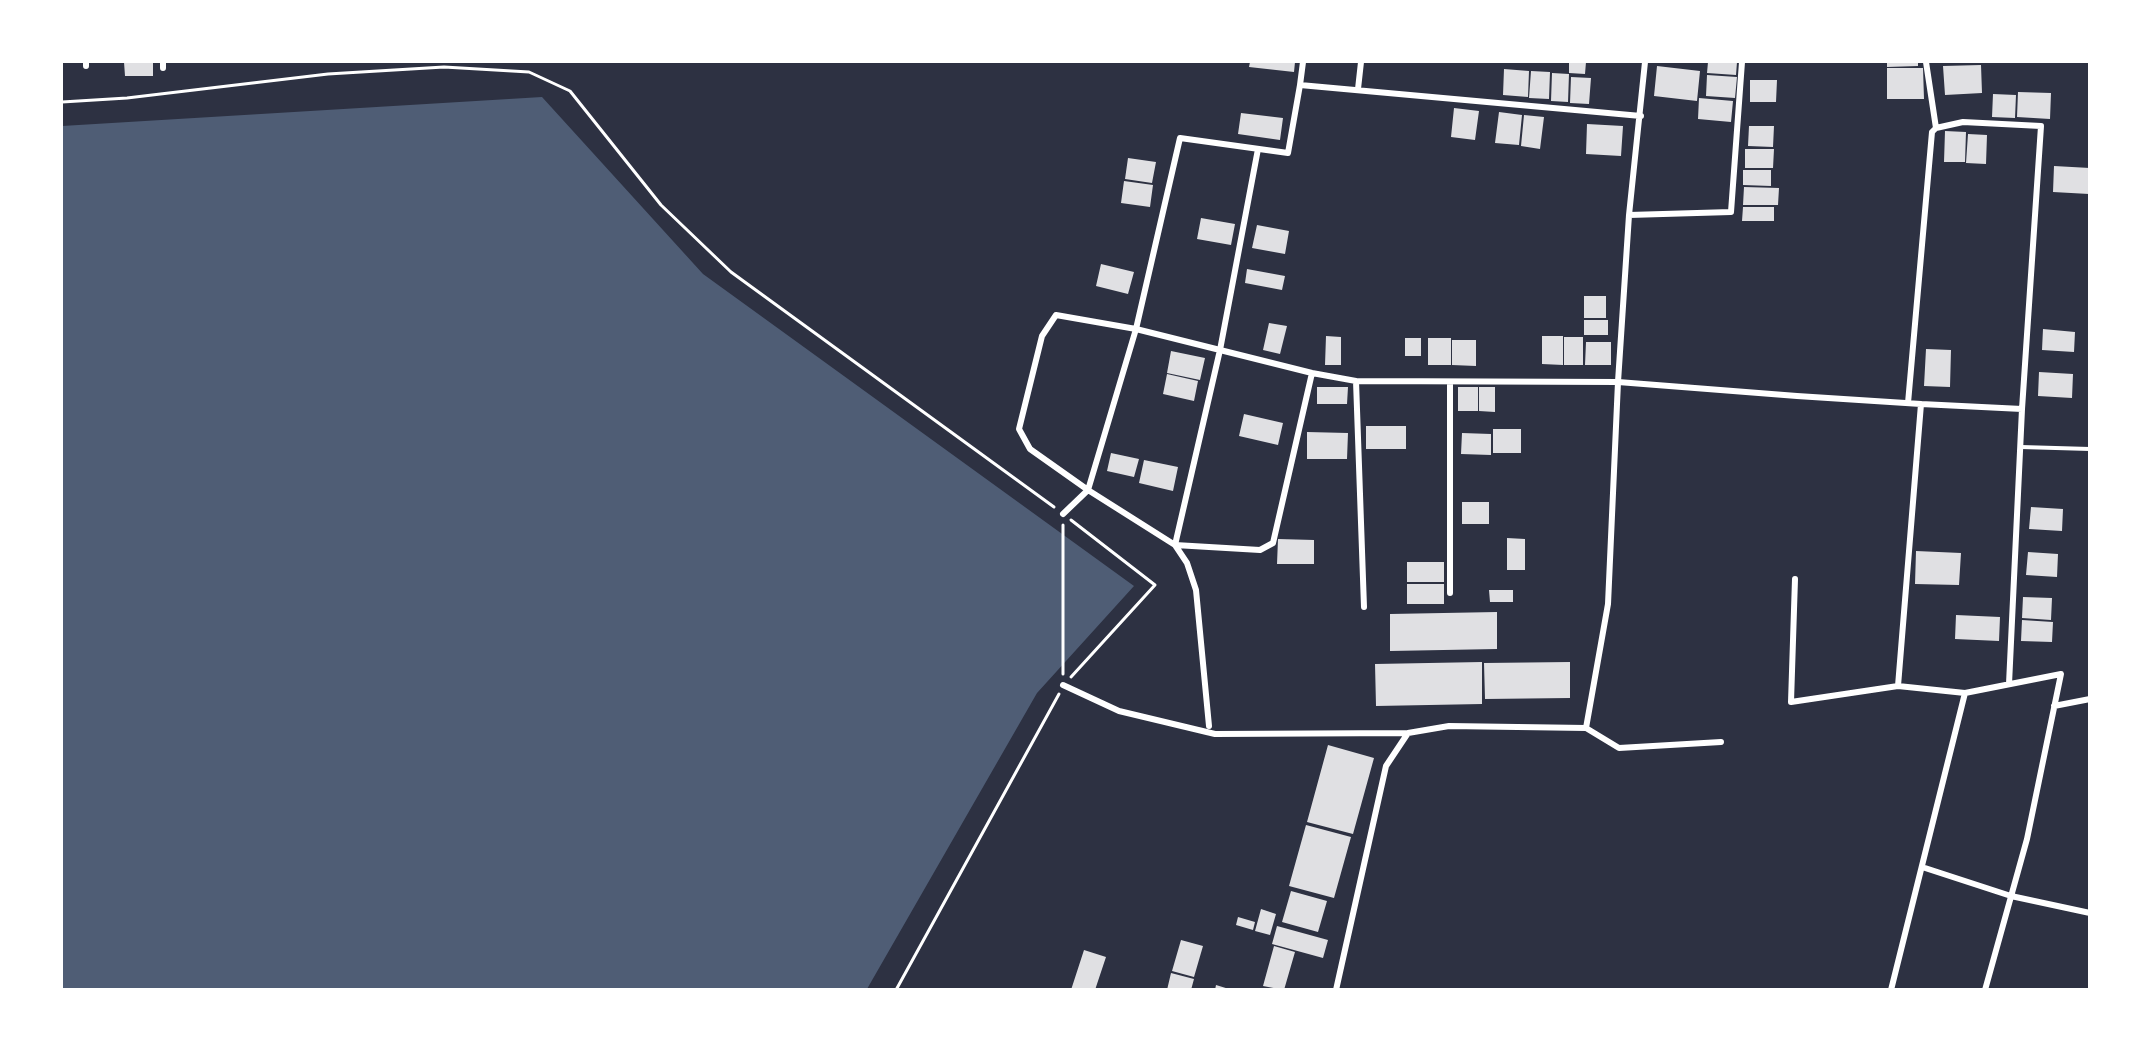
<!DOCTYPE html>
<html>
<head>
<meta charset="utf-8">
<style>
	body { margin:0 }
	#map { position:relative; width:2151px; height:1051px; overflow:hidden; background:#2d3142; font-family:"Fira Sans",sans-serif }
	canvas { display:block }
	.frame { position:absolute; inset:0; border:63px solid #fff; pointer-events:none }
</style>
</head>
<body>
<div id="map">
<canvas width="2151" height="1051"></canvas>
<div class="frame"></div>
</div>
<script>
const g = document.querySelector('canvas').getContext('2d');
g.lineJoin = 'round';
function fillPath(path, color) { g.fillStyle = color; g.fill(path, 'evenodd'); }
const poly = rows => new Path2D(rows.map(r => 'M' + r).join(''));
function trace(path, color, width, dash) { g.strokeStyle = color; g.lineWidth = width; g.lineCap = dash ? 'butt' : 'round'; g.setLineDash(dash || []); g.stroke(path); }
fillPath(poly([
	[542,97,703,274,1134,586,1037,693,867,989,62,990,62,126]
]), '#4f5d75');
fillPath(poly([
	[124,62,153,62,153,76,125,76],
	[1250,62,1295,62,1294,72,1249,67],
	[1569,62,1586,62,1585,74,1569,73],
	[1708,62,1737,62,1736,75,1707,73],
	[1887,62,1918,62,1918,66,1887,67],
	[1981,65,1982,93,1945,95,1943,66],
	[1657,66,1700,71,1697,101,1654,96],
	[1887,68,1923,68,1924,99,1887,99],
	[1504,69,1529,71,1528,97,1503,95],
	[1531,71,1550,72,1549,99,1529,98],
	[1552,73,1569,74,1568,102,1551,101],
	[1707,75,1737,77,1735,98,1706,96],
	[1571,77,1591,78,1589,104,1570,103],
	[1750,80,1777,80,1776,102,1750,102],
	[2018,92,2051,93,2050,119,2017,117],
	[1993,94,2016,95,2015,118,1992,117],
	[1699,98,1733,101,1731,122,1698,119],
	[1454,108,1479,111,1475,140,1451,137],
	[1499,112,1522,115,1519,145,1495,143],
	[1241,113,1283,118,1280,140,1238,134],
	[1524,115,1544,117,1540,149,1521,146],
	[1587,124,1623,126,1621,156,1586,154],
	[1749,126,1774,126,1773,147,1748,146],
	[1945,131,1966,132,1965,162,1944,162],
	[1968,134,1987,135,1986,164,1966,163],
	[1745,149,1774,149,1773,168,1745,168],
	[1128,158,1156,162,1152,183,1125,179],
	[2054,166,2090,168,2089,194,2053,192],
	[1743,170,1771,170,1771,186,1743,185],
	[1124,181,1153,185,1150,207,1121,203],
	[1744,187,1779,188,1778,205,1743,205],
	[1743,207,1774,207,1774,221,1742,221],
	[1201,218,1235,224,1231,245,1197,239],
	[1257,225,1289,231,1285,254,1252,248],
	[1101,264,1134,272,1128,294,1096,286],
	[1247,269,1285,276,1282,290,1245,283],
	[1584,296,1606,296,1606,318,1584,318],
	[1584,320,1608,320,1608,335,1584,335],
	[1269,323,1287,326,1280,354,1263,350],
	[2043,329,2075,332,2074,352,2042,350],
	[1326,336,1341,337,1341,365,1325,365],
	[1542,336,1563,336,1563,365,1542,364],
	[1564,337,1583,337,1583,365,1564,365],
	[1405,338,1421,338,1421,356,1405,356],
	[1428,338,1451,338,1451,365,1428,365],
	[1452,340,1476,340,1476,366,1452,365],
	[1586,342,1611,342,1611,365,1585,365],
	[1926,349,1951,350,1950,387,1924,386],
	[1171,351,1205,358,1200,380,1167,373],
	[2039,372,2073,374,2072,398,2038,396],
	[1167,374,1198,381,1194,401,1163,394],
	[1317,387,1348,387,1347,404,1317,404],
	[1458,387,1478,387,1478,411,1458,411],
	[1479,387,1495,387,1495,412,1479,411],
	[1244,414,1283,423,1278,445,1239,436],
	[1366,426,1406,426,1406,449,1366,449],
	[1493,429,1521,429,1521,453,1493,453],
	[1307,432,1348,433,1347,459,1307,459],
	[1462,433,1491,434,1491,455,1461,454],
	[1111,453,1139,459,1134,477,1107,471],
	[1144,460,1178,467,1173,491,1139,483],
	[1462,502,1489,502,1489,524,1462,524],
	[2031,507,2063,509,2062,531,2029,529],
	[1507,538,1525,539,1525,570,1507,570],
	[1278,539,1314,540,1314,564,1277,564],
	[1916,551,1961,553,1959,585,1915,584],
	[2028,552,2058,554,2057,577,2026,575],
	[1407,562,1444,562,1444,582,1407,582],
	[1407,584,1444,584,1444,604,1407,604],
	[1489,590,1513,590,1513,602,1490,602],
	[2023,597,2052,598,2051,620,2022,618],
	[1497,612,1497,649,1390,651,1390,614],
	[1956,615,2000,617,1999,641,1955,639],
	[2022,620,2053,622,2052,642,2021,641],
	[1482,662,1482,704,1376,706,1375,664],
	[1570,662,1570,698,1485,699,1484,663],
	[1328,745,1374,758,1353,834,1307,822],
	[1306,825,1351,837,1334,898,1289,886],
	[1291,891,1327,901,1318,932,1282,922],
	[1261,909,1276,914,1270,935,1255,931],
	[1238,917,1255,922,1253,930,1236,925],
	[1277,926,1328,940,1323,958,1272,944],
	[1181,940,1203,946,1194,977,1172,971],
	[1274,946,1295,952,1284,990,1263,986],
	[1084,950,1106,957,1095,990,1071,990],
	[1171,973,1194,979,1191,990,1167,990],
	[1216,985,1229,989,1229,990,1215,990]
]), '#e0e0e3');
trace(poly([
	[62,102,127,98,328,74,444,67,529,72,570,91,661,205,731,272,1054,507],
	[1071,520,1155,585,1071,677],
	[1063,525,1063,674],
	[896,990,1059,694]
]), '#fff', 3);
trace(poly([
	[2021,447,2090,449]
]), '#fff', 4);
trace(poly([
	[86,62,86,66],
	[1303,62,1300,85,1641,116],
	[163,68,163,62],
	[1358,89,1361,62],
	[1936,128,1963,122,2041,126,2022,409],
	[1258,149,1220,350,1175,545,1088,490,1030,449,1019,429,1042,336,1056,315,1136,329,1180,138,1288,153,1300,85],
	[1629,215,1731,212,1742,62],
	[1450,382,1450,593],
	[1908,403,1932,132,1936,128,1926,62],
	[1063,514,1088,490,1136,329,1312,373,1356,381],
	[1175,545,1260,550,1273,543,1312,373],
	[1175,545,1187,563,1196,590,1209,726],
	[1795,579,1791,702,1898,686,1965,693,2061,674,2027,839,1985,990],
	[1364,607,1356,381,1618,382,1797,396,1921,404],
	[1063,685,1119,711,1215,734,1408,733],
	[1898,686,1921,404,2022,409,2009,684],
	[2054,706,2090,699],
	[1586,728,1619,748,1721,742],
	[1922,867,2011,896,2090,913],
	[1336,990,1386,766,1408,733,1449,726,1586,728,1608,604,1618,382,1629,215,1645,62],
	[1891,990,1965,693]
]), '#fff', 6);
</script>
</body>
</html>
